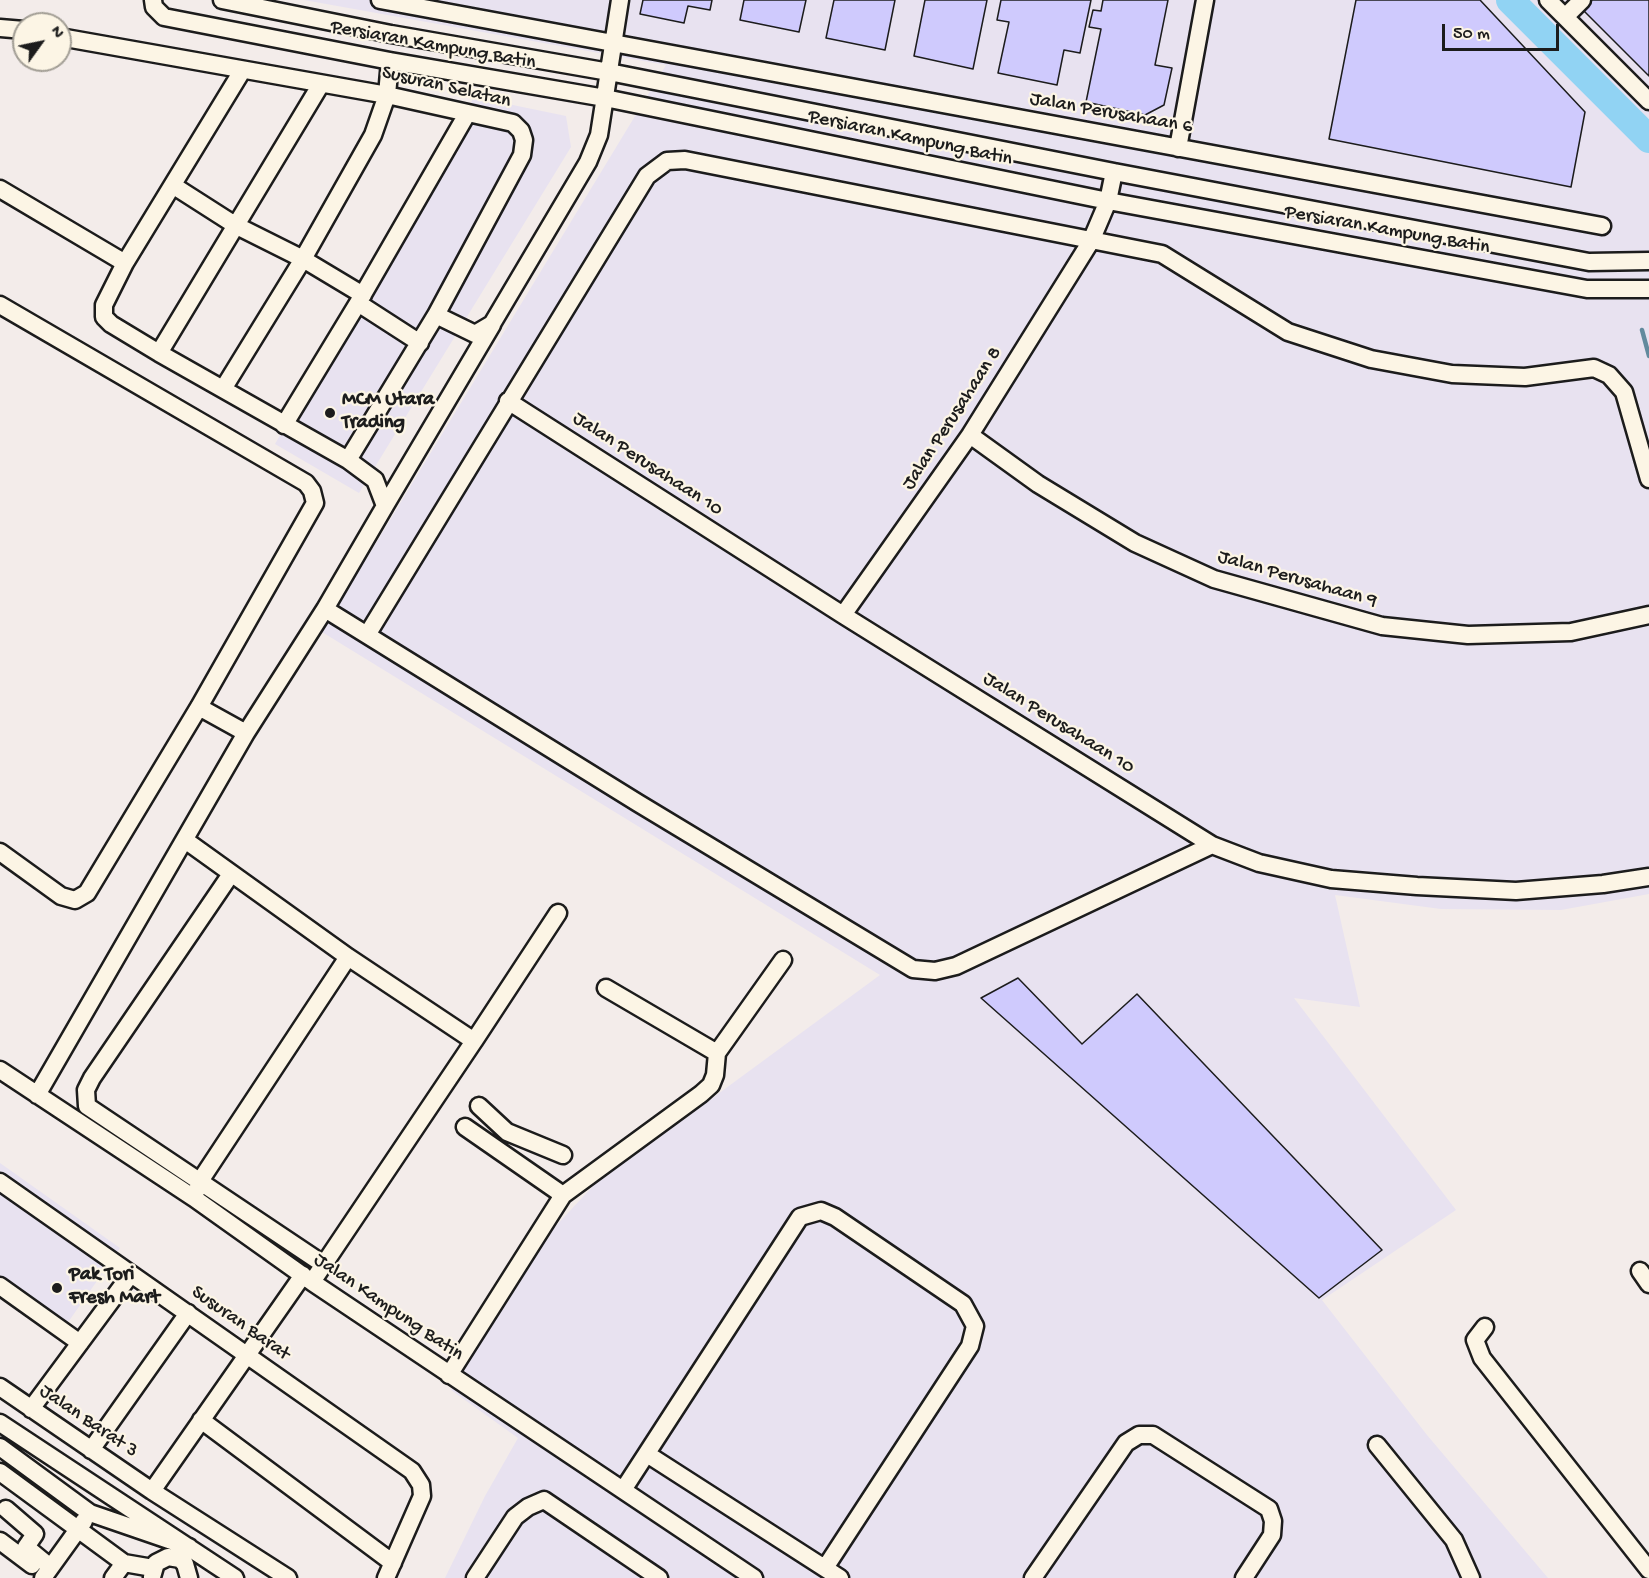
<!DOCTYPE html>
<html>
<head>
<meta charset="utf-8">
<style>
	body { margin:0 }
	#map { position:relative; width:1649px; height:1578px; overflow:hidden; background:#f3ecea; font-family:"Gochi Hand",sans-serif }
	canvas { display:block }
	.north { position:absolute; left:12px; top:12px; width:60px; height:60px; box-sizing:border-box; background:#fcf5e5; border:2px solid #a29e95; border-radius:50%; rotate:57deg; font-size:16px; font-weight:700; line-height:24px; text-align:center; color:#1c1c1c }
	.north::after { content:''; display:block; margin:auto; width:21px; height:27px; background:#1c1c1c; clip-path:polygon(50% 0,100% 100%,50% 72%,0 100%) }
	.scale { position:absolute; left:1442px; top:24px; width:117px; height:27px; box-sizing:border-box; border:3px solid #1c1c1c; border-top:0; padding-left:8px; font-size:18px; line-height:21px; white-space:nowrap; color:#1c1c1c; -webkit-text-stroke:4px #fcf5e5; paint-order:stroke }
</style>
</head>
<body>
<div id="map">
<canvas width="1649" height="1578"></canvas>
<div class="north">N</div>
<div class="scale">50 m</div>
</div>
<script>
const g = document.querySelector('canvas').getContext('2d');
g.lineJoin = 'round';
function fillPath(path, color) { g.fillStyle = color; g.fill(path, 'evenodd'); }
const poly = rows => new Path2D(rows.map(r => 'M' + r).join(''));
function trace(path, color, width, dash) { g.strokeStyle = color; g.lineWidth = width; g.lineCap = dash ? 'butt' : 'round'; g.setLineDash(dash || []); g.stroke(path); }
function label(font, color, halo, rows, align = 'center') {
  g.font = font + ' "Gochi Hand",sans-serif'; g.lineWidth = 4.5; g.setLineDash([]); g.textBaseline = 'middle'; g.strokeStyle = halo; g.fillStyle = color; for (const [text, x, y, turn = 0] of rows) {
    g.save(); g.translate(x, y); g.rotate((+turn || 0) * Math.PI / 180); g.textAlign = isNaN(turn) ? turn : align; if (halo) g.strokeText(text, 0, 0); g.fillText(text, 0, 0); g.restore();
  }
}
fillPath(poly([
	[304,0,1649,0,1649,894,1561,910,1441,909,1335,895,1360,1007,1294,998,1456,1210,1322,1300,1427,1435,1548,1578,445,1578,485,1496,518,1438,451,1390,554,1228,594,1185,880,975,322,632,666,65],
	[474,97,566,116,571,147,359,493,275,444],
	[0,1163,120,1248,64,1328,0,1283]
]), '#e8e2f0');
trace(poly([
	[1642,330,1649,356]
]), '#628a9d', 4.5);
trace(poly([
	[1510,0,1649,139]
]), '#91d3f3', 28);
const building = poly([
	[643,0,712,0,710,10,688,6,684,23,640,14,643,0],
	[744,0,806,0,799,32,740,20,744,0],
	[834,0,895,0,885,50,826,38,834,0],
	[925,0,987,0,973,69,914,56,925,0],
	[1001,0,1091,0,1080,53,1064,50,1057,85,998,73,1009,22,997,20,1001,0],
	[1103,0,1168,0,1155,65,1172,68,1164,105,1145,115,1086,102,1101,29,1089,27,1093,10,1101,11,1103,0],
	[1356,0,1480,0,1585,112,1571,187,1329,139,1356,0],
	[1591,0,1649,0,1649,76,1582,9,1591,0],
	[1018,978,1082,1044,1137,994,1382,1250,1319,1298,981,998,1018,978]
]);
fillPath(building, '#cfcafd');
trace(building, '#1c1c1c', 1.5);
const minor = poly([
	[153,0,154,7,164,17,390,61,605,98,1108,201,1587,289,1649,289],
	[222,0,391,34,609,72,1114,172,1589,262,1649,261],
	[380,0,1602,226],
	[1548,0,1649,101],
	[1565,17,1582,0],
	[0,28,24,30],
	[60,37,387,95,513,123,521,131,524,140,522,155,436,315,348,460],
	[1178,148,1205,0],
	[174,186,235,225,303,259,363,295],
	[0,189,125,263],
	[358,303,420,343],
	[0,305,306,483,312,491,315,503,199,707,87,893,75,900,61,896,0,852],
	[436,315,475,334,492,324,588,162,599,135,620,0],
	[159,353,321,84],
	[223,389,303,259,373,135,387,95,390,61],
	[508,401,843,615,1212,845,1259,863,1331,879,1417,886,1516,891,1603,884,1649,877],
	[284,425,358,303,467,114],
	[970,435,1038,484,1135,543,1214,579,1382,626,1468,635,1571,632,1649,615],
	[385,506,492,325],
	[325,609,638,803,913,969,935,971,956,966,1212,845],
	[843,615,970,435,1091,241,1108,201,1114,172],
	[367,635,647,176,667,161,685,160,1162,254,1288,332,1371,359,1452,374,1525,377,1594,368,1609,375,1624,392,1649,479],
	[199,707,246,733],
	[185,840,348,957,474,1041,312,1282],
	[231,874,92,1078,86,1090,87,1106,323,1264],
	[474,1041,558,913],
	[717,1053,783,960],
	[0,1070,194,1198,312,1282,754,1578],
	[37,1095,246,733,325,609,385,506,375,480,348,460,159,353,111,324,104,317,104,305,125,263,242,71],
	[479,1106,507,1132,563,1155],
	[465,1127,563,1195],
	[0,1182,412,1471,421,1485,422,1496,386,1578],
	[197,1190,200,1181,348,957],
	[1640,1271,1649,1284],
	[0,1286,80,1343],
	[1485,1327,1475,1340,1482,1358,1649,1570],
	[449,1375,563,1195,701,1094,711,1085,715,1075,717,1053,606,988],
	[0,1387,152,1491,288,1578],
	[31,1409,131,1274],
	[201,1420,393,1563],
	[0,1423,235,1578],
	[1377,1445,1454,1540,1471,1578],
	[0,1447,90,1513,189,1547,180,1559],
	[91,1450,188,1313],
	[647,1454,840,1578],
	[0,1472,124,1563,153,1568],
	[623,1490,800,1217,821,1211,835,1217,963,1304,975,1326,970,1346,825,1568],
	[152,1491,303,1275],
	[6,1509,35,1534,26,1547,49,1566],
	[0,1541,32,1565],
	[152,1577,156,1563,168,1557,180,1559,185,1564,189,1578],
	[43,1578,84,1521],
	[113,1578,124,1563],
	[475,1578,515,1517,528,1507,544,1500,659,1578],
	[1033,1578,1126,1443,1139,1435,1153,1435,1269,1509,1273,1521,1272,1535,1244,1578]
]);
trace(minor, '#1c1c1c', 21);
trace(minor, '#fcf5e5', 16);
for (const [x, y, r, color] of [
	[330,413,6,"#1c1c1c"],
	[57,1288,6,"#1c1c1c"]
]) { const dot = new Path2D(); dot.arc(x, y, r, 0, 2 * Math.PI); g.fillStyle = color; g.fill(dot); trace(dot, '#fcf5e5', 2); }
label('20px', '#1c1c1c', '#fcf5e5', [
	["Persiaran Kampung Batin",433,46,10],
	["Susuran Selatan",446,88,13],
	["Jalan Perusahaan 6",1111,114,10],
	["Persiaran Kampung Batin",910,139,12],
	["Persiaran Kampung Batin",1387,231,10],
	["Jalan Perusahaan 8",953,419,-57],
	["Jalan Perusahaan 10",647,465,33],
	["Jalan Perusahaan 9",1297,580,16],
	["Jalan Perusahaan 10",1058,724,32],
	["Jalan Kampung Batin",388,1308,34],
	["Susuran Barat",240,1324,35],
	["Jalan Barat 3",88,1422,34]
]);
label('bold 20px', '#1c1c1c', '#fcf5e5', [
	["MCM Utara",342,401],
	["Trading",342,424],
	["Pak Tori",69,1276],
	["Fresh Mart",69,1299]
], 'left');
</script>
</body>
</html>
